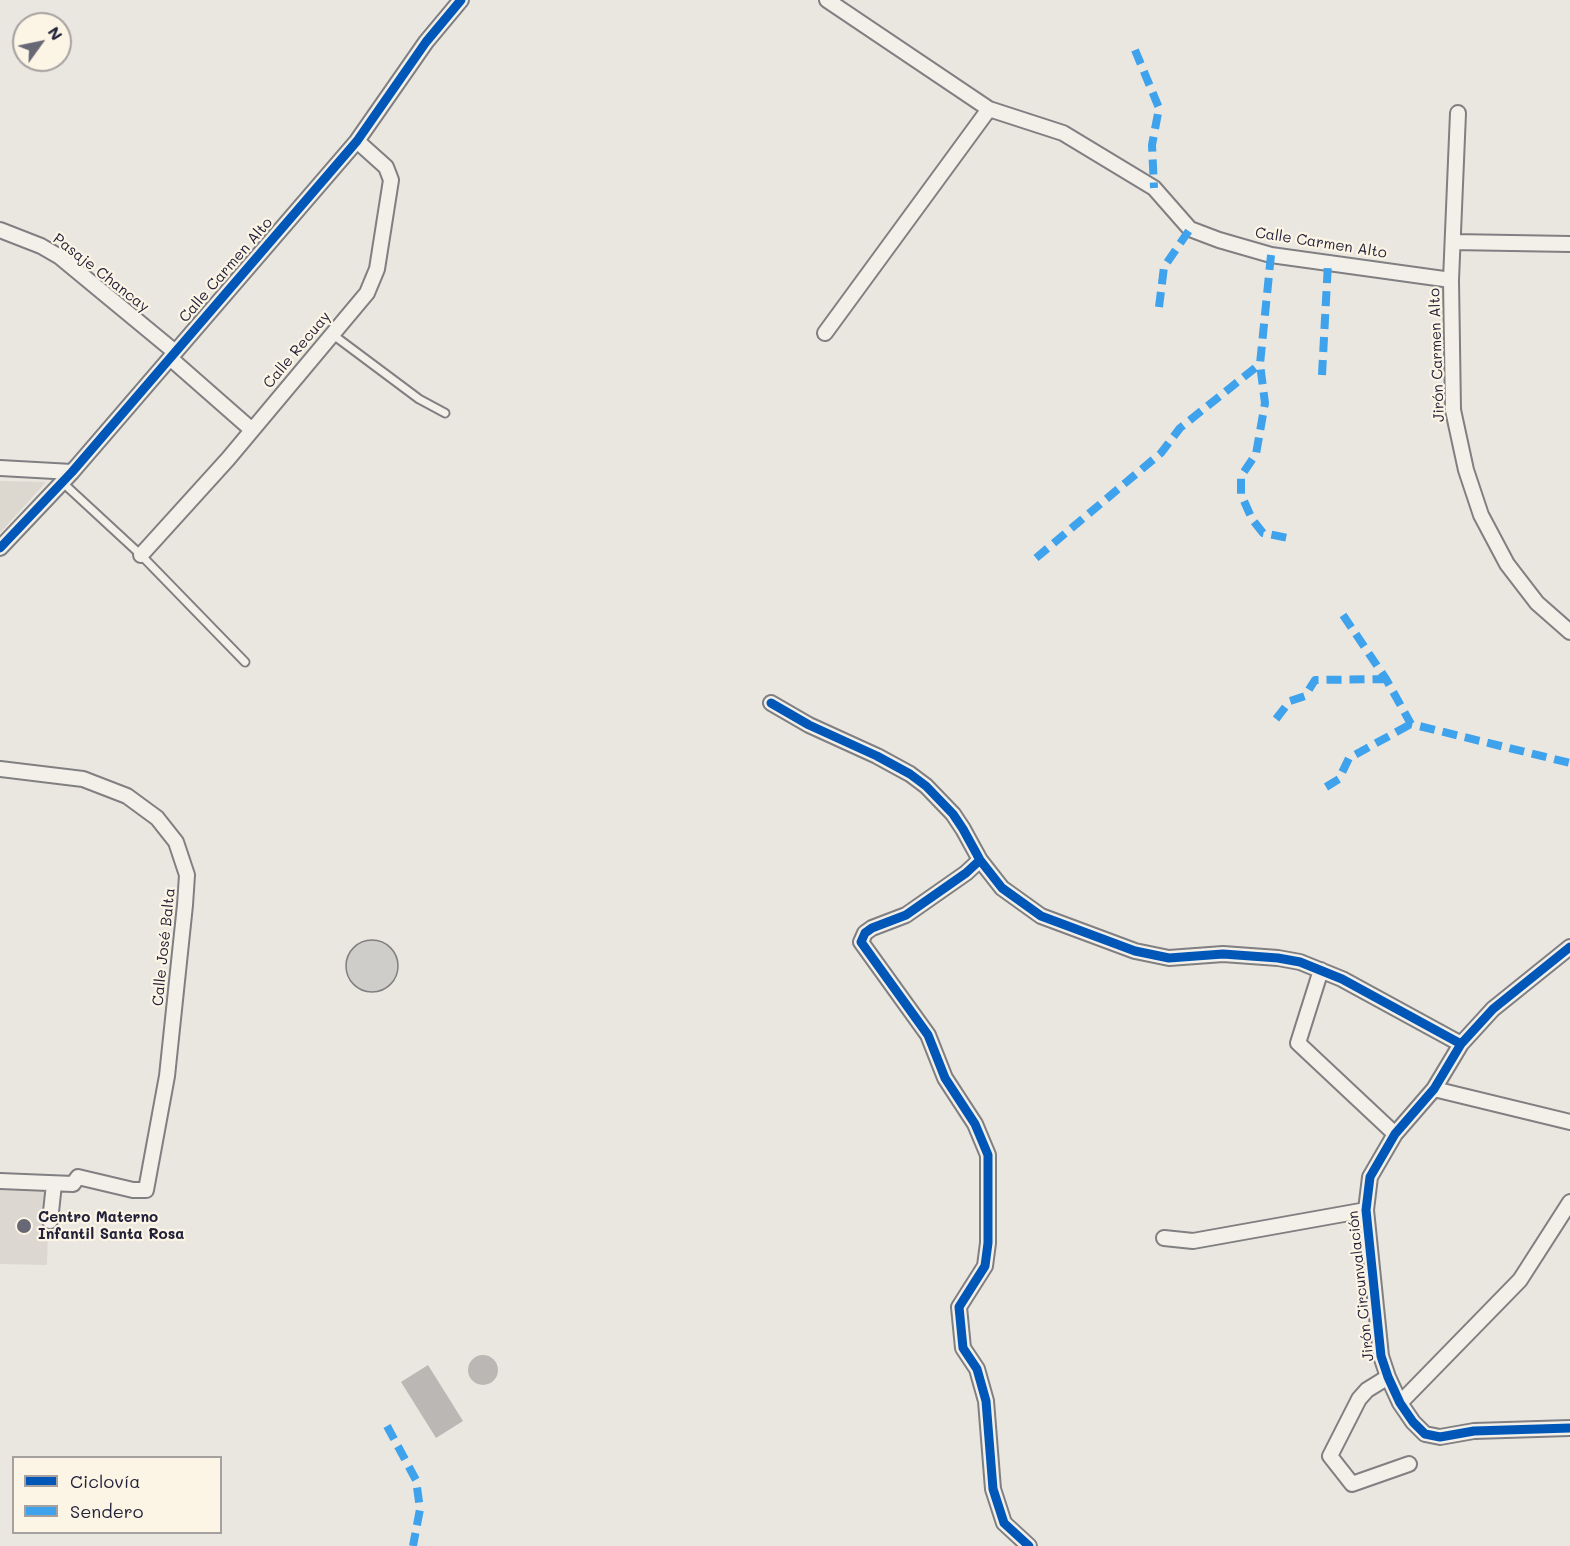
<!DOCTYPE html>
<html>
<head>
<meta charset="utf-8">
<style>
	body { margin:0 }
	#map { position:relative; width:1570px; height:1546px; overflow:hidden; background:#eae7e0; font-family:Mali,sans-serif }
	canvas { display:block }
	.legend { position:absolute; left:12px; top:1456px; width:210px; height:78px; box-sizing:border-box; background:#fcf5e5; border:2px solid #a5a1a1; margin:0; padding:8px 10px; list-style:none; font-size:18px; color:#22223b }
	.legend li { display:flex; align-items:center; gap:12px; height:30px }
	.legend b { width:30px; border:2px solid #a5a1a1 }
	.north { position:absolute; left:12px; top:12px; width:60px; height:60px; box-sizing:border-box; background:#fcf5e5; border:2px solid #a5a1a1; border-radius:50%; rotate:57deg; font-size:16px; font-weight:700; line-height:24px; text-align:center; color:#22223b }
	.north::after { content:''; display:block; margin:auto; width:21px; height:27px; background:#686775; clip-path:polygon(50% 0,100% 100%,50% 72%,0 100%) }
</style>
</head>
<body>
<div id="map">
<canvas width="1570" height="1546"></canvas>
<ul class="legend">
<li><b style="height:8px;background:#0057b8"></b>Ciclovía</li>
<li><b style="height:8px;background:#3ea2ec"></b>Sendero</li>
</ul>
<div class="north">N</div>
</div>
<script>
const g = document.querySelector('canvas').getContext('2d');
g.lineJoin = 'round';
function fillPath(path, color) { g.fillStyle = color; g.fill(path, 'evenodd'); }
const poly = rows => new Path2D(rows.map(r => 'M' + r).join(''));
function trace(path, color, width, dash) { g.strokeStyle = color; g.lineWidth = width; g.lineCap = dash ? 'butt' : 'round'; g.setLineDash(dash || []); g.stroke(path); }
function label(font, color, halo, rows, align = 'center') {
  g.font = font + ' Mali,sans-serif'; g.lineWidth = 4.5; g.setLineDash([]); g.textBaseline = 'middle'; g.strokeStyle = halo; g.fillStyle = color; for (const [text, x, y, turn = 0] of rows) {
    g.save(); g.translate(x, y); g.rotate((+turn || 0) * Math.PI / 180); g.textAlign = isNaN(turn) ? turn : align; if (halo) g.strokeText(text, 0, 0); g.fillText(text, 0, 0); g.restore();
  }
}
fillPath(poly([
	[0,1188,49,1188,47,1265,0,1264]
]), '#dcd7d1');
fillPath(poly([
	[0,481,46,482,0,533]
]), '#dcd8d0');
fillPath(poly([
	'468 1370a15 15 0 1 1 30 0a15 15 0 1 1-30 0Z',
	[428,1365,463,1421,436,1438,401,1382]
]), '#bab7b5');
const building = poly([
	'346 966a26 26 0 1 1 52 0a26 26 0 1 1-52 0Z'
]);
fillPath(building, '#cfcdc9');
trace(building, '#807f81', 1.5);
const service = poly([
	[332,334,419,399,445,413],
	[62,482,141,555,245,662]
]);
const minor = poly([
	[827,0,989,109,1063,133,1154,188,1190,229,1219,240,1271,255,1451,280],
	[1458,113,1451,280,1453,410,1466,470,1481,515,1507,564,1537,603,1570,632],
	[0,230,41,246,60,257,175,352],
	[1453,242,1570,244],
	[825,333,989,109],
	[170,358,252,430],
	[0,468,72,472],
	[0,548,72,472,357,141,426,42,461,0],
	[141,555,228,459,367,293,377,269,391,180,386,167,357,141],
	[771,703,809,725,877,756,910,774,926,786,953,814,963,829,980,860,1002,888,1041,916,1135,951,1169,958,1223,954,1278,958,1300,962,1342,979,1461,1044],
	[0,769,83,779,127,796,157,818,176,842,187,875,185,905,167,1076,146,1190,133,1190,78,1177,73,1184,0,1181],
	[980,860,966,873,906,915,872,928,865,933,861,942,928,1035,945,1078,975,1124,988,1155,988,1243,985,1266,959,1307,963,1348,977,1369,986,1401,993,1489,1004,1523,1029,1546],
	[1570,947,1493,1009,1461,1044,1434,1089,1395,1134,1370,1177,1366,1210,1381,1356,1388,1377,1400,1403,1413,1422,1425,1434,1440,1437,1474,1431,1570,1428],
	[1321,970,1298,1043,1395,1134],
	[1434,1089,1570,1122],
	[50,1221,54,1184],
	[1164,1238,1193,1241,1366,1210],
	[1388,1377,1367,1390,1359,1399,1330,1456,1352,1484,1409,1464],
	[1400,1403,1520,1280,1570,1202]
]);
trace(service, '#807f81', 11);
trace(minor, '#807f81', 18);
trace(service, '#f3f0ea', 7);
trace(minor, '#f3f0ea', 14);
trace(poly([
	[1135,50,1159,108,1152,145,1154,188],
	[1271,255,1260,364,1265,403,1256,454,1241,476,1241,494,1252,519,1263,533,1288,538],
	[1159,307,1164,267,1190,229],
	[1322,375,1328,263],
	[1036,558,1161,453,1180,428,1260,364],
	[1343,615,1386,679,1411,724,1570,763],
	[1276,719,1290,701,1305,696,1315,680,1386,679],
	[1326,787,1339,779,1349,758,1411,724],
	[387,1426,416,1480,420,1509,413,1546]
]), '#3ea2ec', 8, [15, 8]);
trace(poly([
	[0,548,72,472,357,141,426,42,461,0],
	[771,703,809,725,877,756,910,774,926,786,953,814,963,829,980,860,1002,888,1041,916,1135,951,1169,958,1223,954,1278,958,1300,962,1342,979,1461,1044],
	[980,860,966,873,906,915,872,928,865,933,861,942,928,1035,945,1078,975,1124,988,1155,988,1243,985,1266,959,1307,963,1348,977,1369,986,1401,993,1489,1004,1523,1029,1546],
	[1570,947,1493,1009,1461,1044,1434,1089,1395,1134,1370,1177,1366,1210,1381,1356,1388,1377,1400,1403,1413,1422,1425,1434,1440,1437,1474,1431,1570,1428]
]), '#0057b8', 9);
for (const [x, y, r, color] of [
	[24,1226,8,"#686775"]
]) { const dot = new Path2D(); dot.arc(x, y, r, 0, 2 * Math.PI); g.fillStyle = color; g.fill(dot); trace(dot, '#fcf5e5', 2); }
label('15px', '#22223b', '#fcf5e5', [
	["Calle Carmen Alto",1321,243,9],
	["Calle Carmen Alto",226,270,-49],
	["Pasaje Chancay",101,273,38],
	["Calle Recuay",297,350,-50],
	["Jirón Carmen Alto",1437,355,-92],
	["Calle José Balta",164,947,-84],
	["Jirón Circunvalación",1361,1286,-96]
]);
label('bold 15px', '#22223b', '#fcf5e5', [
	["Centro Materno",38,1217],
	["Infantil Santa Rosa",38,1234]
], 'left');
</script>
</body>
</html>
